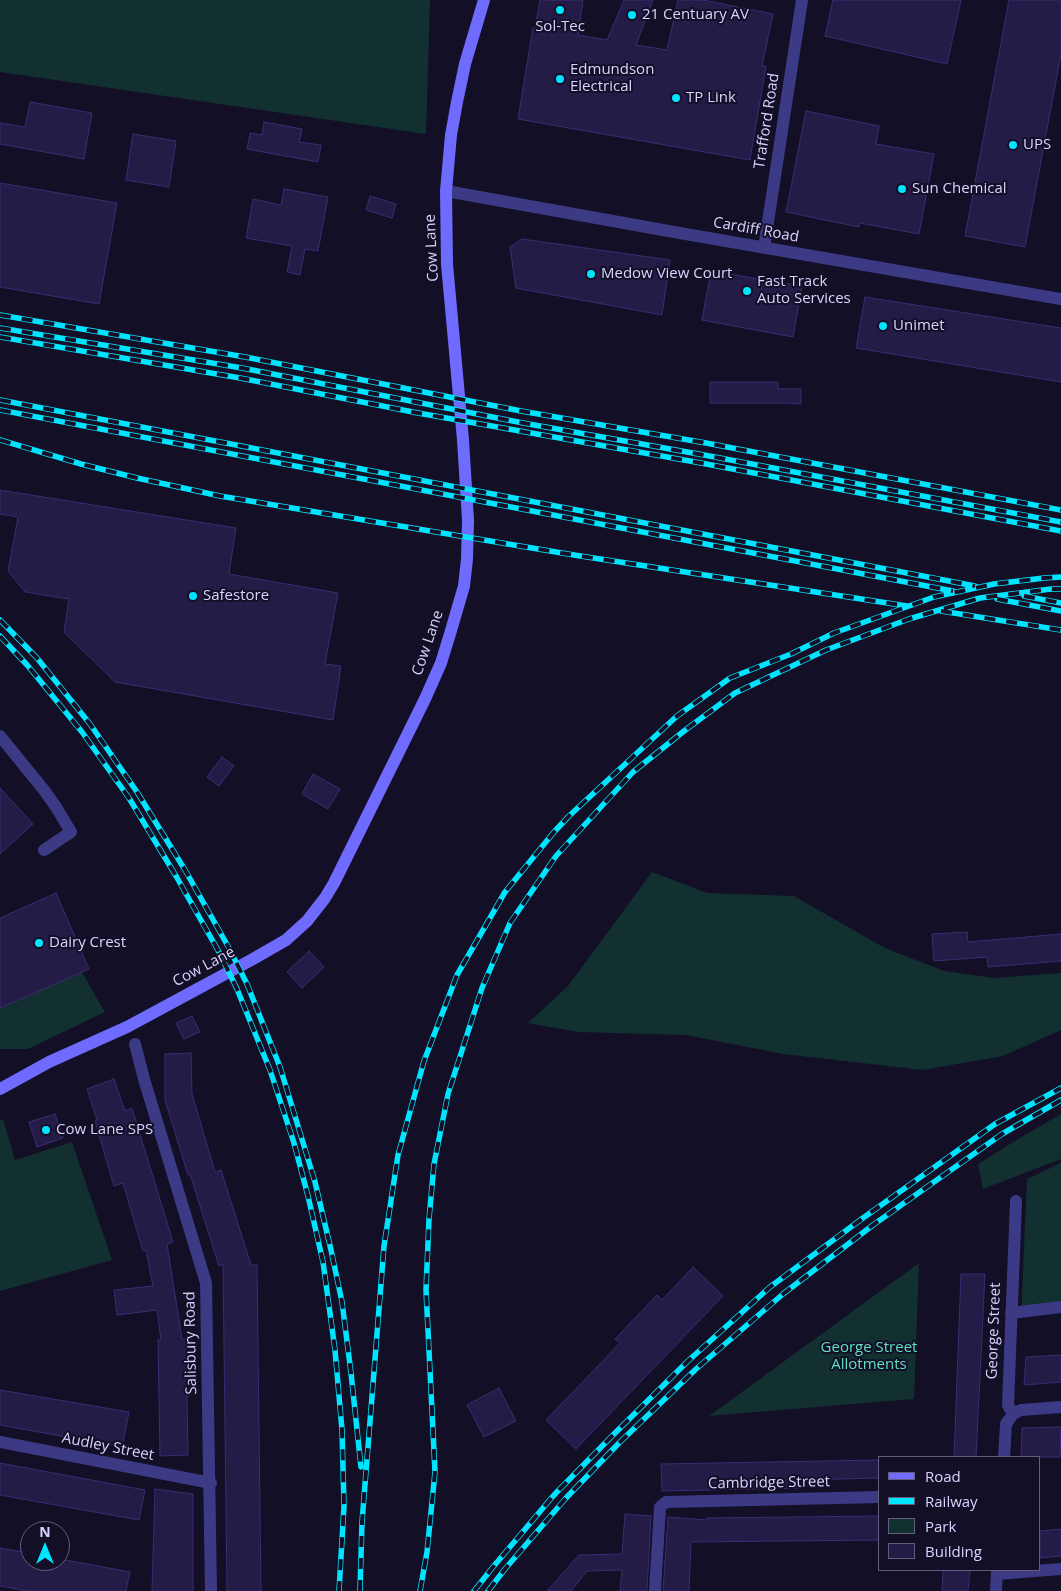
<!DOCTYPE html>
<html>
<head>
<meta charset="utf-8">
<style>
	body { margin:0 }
	#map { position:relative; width:1061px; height:1591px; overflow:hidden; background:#130f26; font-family:"Open Sans",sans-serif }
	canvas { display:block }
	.legend { position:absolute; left:878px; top:1456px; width:162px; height:115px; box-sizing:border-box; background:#130f26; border:1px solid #625e7d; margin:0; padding:6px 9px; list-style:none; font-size:15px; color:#d9d4ff }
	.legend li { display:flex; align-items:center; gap:10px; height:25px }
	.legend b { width:25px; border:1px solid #625e7d }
	.north { position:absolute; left:20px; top:1521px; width:50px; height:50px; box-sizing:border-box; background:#130f26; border:1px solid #625e7d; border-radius:50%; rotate:0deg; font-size:14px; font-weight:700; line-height:20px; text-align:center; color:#d9d4ff }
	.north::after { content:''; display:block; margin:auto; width:18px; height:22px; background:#00e5ff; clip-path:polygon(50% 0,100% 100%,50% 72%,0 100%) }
</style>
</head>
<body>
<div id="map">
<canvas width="1061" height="1591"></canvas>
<ul class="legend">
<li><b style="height:6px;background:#6f6bff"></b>Road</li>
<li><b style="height:6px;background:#00e5ff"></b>Railway</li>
<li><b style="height:14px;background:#12302f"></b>Park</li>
<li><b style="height:14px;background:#241b47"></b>Building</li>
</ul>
<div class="north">N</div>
</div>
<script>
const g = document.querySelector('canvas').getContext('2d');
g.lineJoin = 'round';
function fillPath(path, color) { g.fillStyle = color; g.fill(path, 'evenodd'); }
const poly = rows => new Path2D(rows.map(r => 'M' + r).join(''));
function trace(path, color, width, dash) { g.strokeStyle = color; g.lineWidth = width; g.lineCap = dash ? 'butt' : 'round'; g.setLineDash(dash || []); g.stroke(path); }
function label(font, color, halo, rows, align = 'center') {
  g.font = font + ' "Open Sans",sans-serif'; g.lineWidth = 4; g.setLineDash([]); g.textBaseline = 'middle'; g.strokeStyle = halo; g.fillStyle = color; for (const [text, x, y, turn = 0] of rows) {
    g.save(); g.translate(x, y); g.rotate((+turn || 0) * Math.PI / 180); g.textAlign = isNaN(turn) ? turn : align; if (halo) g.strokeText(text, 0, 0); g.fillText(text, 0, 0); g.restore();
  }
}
fillPath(poly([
	[0,0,430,0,426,134,0,72],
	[652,872,707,893,794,896,885,948,944,971,994,978,1061,973,1061,1030,1003,1056,923,1070,783,1054,686,1035,578,1032,528,1023,568,986],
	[82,972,105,1012,28,1049,0,1049,0,1008],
	[1061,1114,1061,1159,983,1189,978,1164,1018,1139],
	[3,1119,15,1160,72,1142,112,1260,0,1291,0,1121],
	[1061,1163,1061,1311,1021,1316,1027,1179],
	[919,1263,914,1399,709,1416]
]), '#12302f');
const building = poly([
	[540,0,583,0,578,35,607,40,624,0,653,0,636,45,667,50,678,0,703,0,773,14,762,66,766,66,750,160,518,119,533,28,535,29,540,0],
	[833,0,961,0,947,64,825,36,833,0],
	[1009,0,1061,0,1061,54,1025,247,965,236,1009,0],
	[30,102,92,113,84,159,0,144,0,123,25,127,30,102],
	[806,111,879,126,876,144,934,154,919,234,860,223,859,227,786,212,806,111],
	[264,122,302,129,299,142,321,145,318,162,247,149,250,133,262,135,264,122],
	[133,134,176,141,169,187,126,180,133,134],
	[0,183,117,203,99,304,0,287,0,183],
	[284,189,328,197,318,251,305,249,300,275,287,272,292,246,246,238,253,199,281,205,284,189],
	[370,196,396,204,392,218,366,210,370,196],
	[522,239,670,260,662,315,516,288,510,247,522,239],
	[711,271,802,286,793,337,702,320,711,271],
	[865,297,1061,328,1061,382,856,348,865,297],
	[710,382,778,382,778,389,801,389,801,404,784,403,710,403,710,382],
	[0,490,236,528,229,574,338,593,325,664,341,666,333,720,115,682,64,632,69,599,25,592,8,571,18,517,0,514,0,490],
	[222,757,234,766,219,786,207,777,222,757],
	[313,774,340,789,328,809,302,794,313,774],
	[0,788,33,824,0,854,0,788],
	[56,893,89,969,0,1008,0,918,56,893],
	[967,932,968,942,1061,934,1061,961,988,967,987,957,934,961,932,934,967,932],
	[309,951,324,967,302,988,287,972,309,951],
	[192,1016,200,1032,184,1039,176,1023,192,1016],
	[191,1053,192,1094,215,1172,221,1170,251,1265,257,1265,261,1591,227,1591,223,1264,219,1266,190,1174,188,1175,165,1100,165,1054,191,1053],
	[114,1079,125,1111,132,1108,173,1242,167,1244,182,1339,186,1339,188,1455,160,1456,158,1340,161,1340,157,1310,117,1315,114,1290,153,1286,146,1250,143,1251,123,1183,114,1186,95,1121,97,1120,87,1089,114,1079],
	[55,1114,63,1138,37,1147,29,1122,55,1114],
	[693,1267,723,1296,576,1449,546,1420,620,1343,615,1339,657,1295,662,1300,693,1267],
	[961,1274,985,1274,976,1457,954,1457,961,1274],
	[1061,1355,1061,1382,1024,1385,1026,1357,1061,1355],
	[499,1388,516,1421,484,1437,467,1405,499,1388],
	[0,1390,129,1412,122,1447,0,1425,0,1390],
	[1061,1427,1060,1457,1021,1457,1022,1428,1061,1427],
	[880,1460,880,1478,800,1480,801,1488,662,1491,661,1464,880,1460],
	[0,1463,145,1490,139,1520,0,1495,0,1463],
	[155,1489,193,1494,193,1591,152,1591,155,1489],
	[625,1514,651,1516,647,1591,620,1591,622,1570,587,1571,571,1591,547,1591,579,1555,622,1554,625,1514],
	[880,1516,880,1540,691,1542,689,1591,663,1591,668,1517,707,1520,707,1518,880,1516],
	[1061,1529,1061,1556,1040,1558,1040,1531,1061,1529],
	[0,1548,29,1553,28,1561,60,1561,60,1559,130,1572,126,1591,28,1591,0,1586,0,1548],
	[943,1570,970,1570,968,1591,942,1591,943,1570]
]);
fillPath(building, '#241b47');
trace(building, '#3b2d73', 1);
trace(poly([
	[446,191,674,232,1061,299],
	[764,248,802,0],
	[0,736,44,790,56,807,71,832,44,850],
	[135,1044,144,1079,206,1283,211,1591],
	[1011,1313,1061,1307],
	[1013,1414,1008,1405,1016,1201],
	[0,1442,211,1483],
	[1004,1457,1006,1424,1013,1414,1021,1410,1061,1407],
	[997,1574,1061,1569],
	[655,1591,660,1507,666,1502,880,1497],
	[996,1591,997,1570]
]), '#3d3a85', 12);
trace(poly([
	[0,1089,49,1062,127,1027,253,959,286,940,307,921,325,898,334,883,425,699,441,663,450,634,464,586,467,559,468,520,463,440,447,264,446,191,451,135,457,102,465,64,484,0]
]), '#6f6bff', 12);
const rail = poly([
	[0,315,245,357,521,411,706,443,1061,510],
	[0,328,242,368,523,423,704,455,1061,522],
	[0,337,240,378,418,413,701,463,1061,531],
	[0,400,975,586],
	[0,410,953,591],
	[0,440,81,464,137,478,220,496,574,555,907,606],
	[1024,596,1061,603],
	[997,599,1061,611],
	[941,611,1061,630],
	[0,620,37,658,90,724,137,792,185,870,229,948,247,984,280,1067,315,1182,331,1250,342,1302,351,1373,361,1467],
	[0,636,28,666,82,732,129,798,176,876,219,952,237,989,270,1070,294,1143,308,1196,323,1262,335,1350,342,1430,344,1506,339,1591],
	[360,1591,362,1522,384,1246,398,1155,424,1061,457,975,505,892,554,832,569,816,677,716,730,678,791,654,834,633,934,597,994,584,1044,578,1061,577],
	[420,1591,427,1552,435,1472,426,1290,429,1219,434,1164,448,1094,482,988,510,923,556,856,633,772,684,731,735,693,826,650,909,619,980,598,1051,589,1061,589],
	[474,1591,493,1567,554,1495,612,1436,688,1361,770,1287,863,1218,995,1124,1061,1088],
	[488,1591,505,1569,566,1498,619,1443,696,1369,783,1294,873,1225,1002,1134,1061,1100]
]);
trace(rail, '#00e5ff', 5.5);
trace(rail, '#130f26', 4, [11]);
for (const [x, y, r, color] of [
	[560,10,5,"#00e5ff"],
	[632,15,5,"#00e5ff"],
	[560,79,5,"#00e5ff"],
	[676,98,5,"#00e5ff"],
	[1013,145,5,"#00e5ff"],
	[902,189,5,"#00e5ff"],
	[591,274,5,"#00e5ff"],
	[747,291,5,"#00e5ff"],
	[883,326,5,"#00e5ff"],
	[193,596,5,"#00e5ff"],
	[39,943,5,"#00e5ff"],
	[46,1130,5,"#00e5ff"]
]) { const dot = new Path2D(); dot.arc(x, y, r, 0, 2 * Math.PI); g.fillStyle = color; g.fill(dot); trace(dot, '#130f26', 2); }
label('15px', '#d9d4ff', '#130f26', [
	["21 Centuary AV",642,15],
	["Sol-Tec",560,27,"center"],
	["Edmundson",570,70],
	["Electrical",570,87],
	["TP Link",686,98],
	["UPS",1023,145],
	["Sun Chemical",912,189],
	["Medow View Court",601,274],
	["Fast Track",757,282],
	["Auto Services",757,299],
	["Unimet",893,326],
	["Safestore",203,596],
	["Dairy Crest",49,943],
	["Cow Lane SPS",56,1130]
], 'left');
label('15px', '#d9d4ff', '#130f26', [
	["Trafford Road",767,121,-81],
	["Cardiff Road",756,230,10],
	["Cow Lane",432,248,-93],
	["Cow Lane",428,643,-71],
	["Cow Lane",204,967,-28],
	["George Street",994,1331,-88],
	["Salisbury Road",191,1343,-91],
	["Audley Street",108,1447,11],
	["Cambridge Street",769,1483,-1]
]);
label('15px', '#5fe0c0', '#130f26', [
	["George Street",869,1348],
	["Allotments",869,1365]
]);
</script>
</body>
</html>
